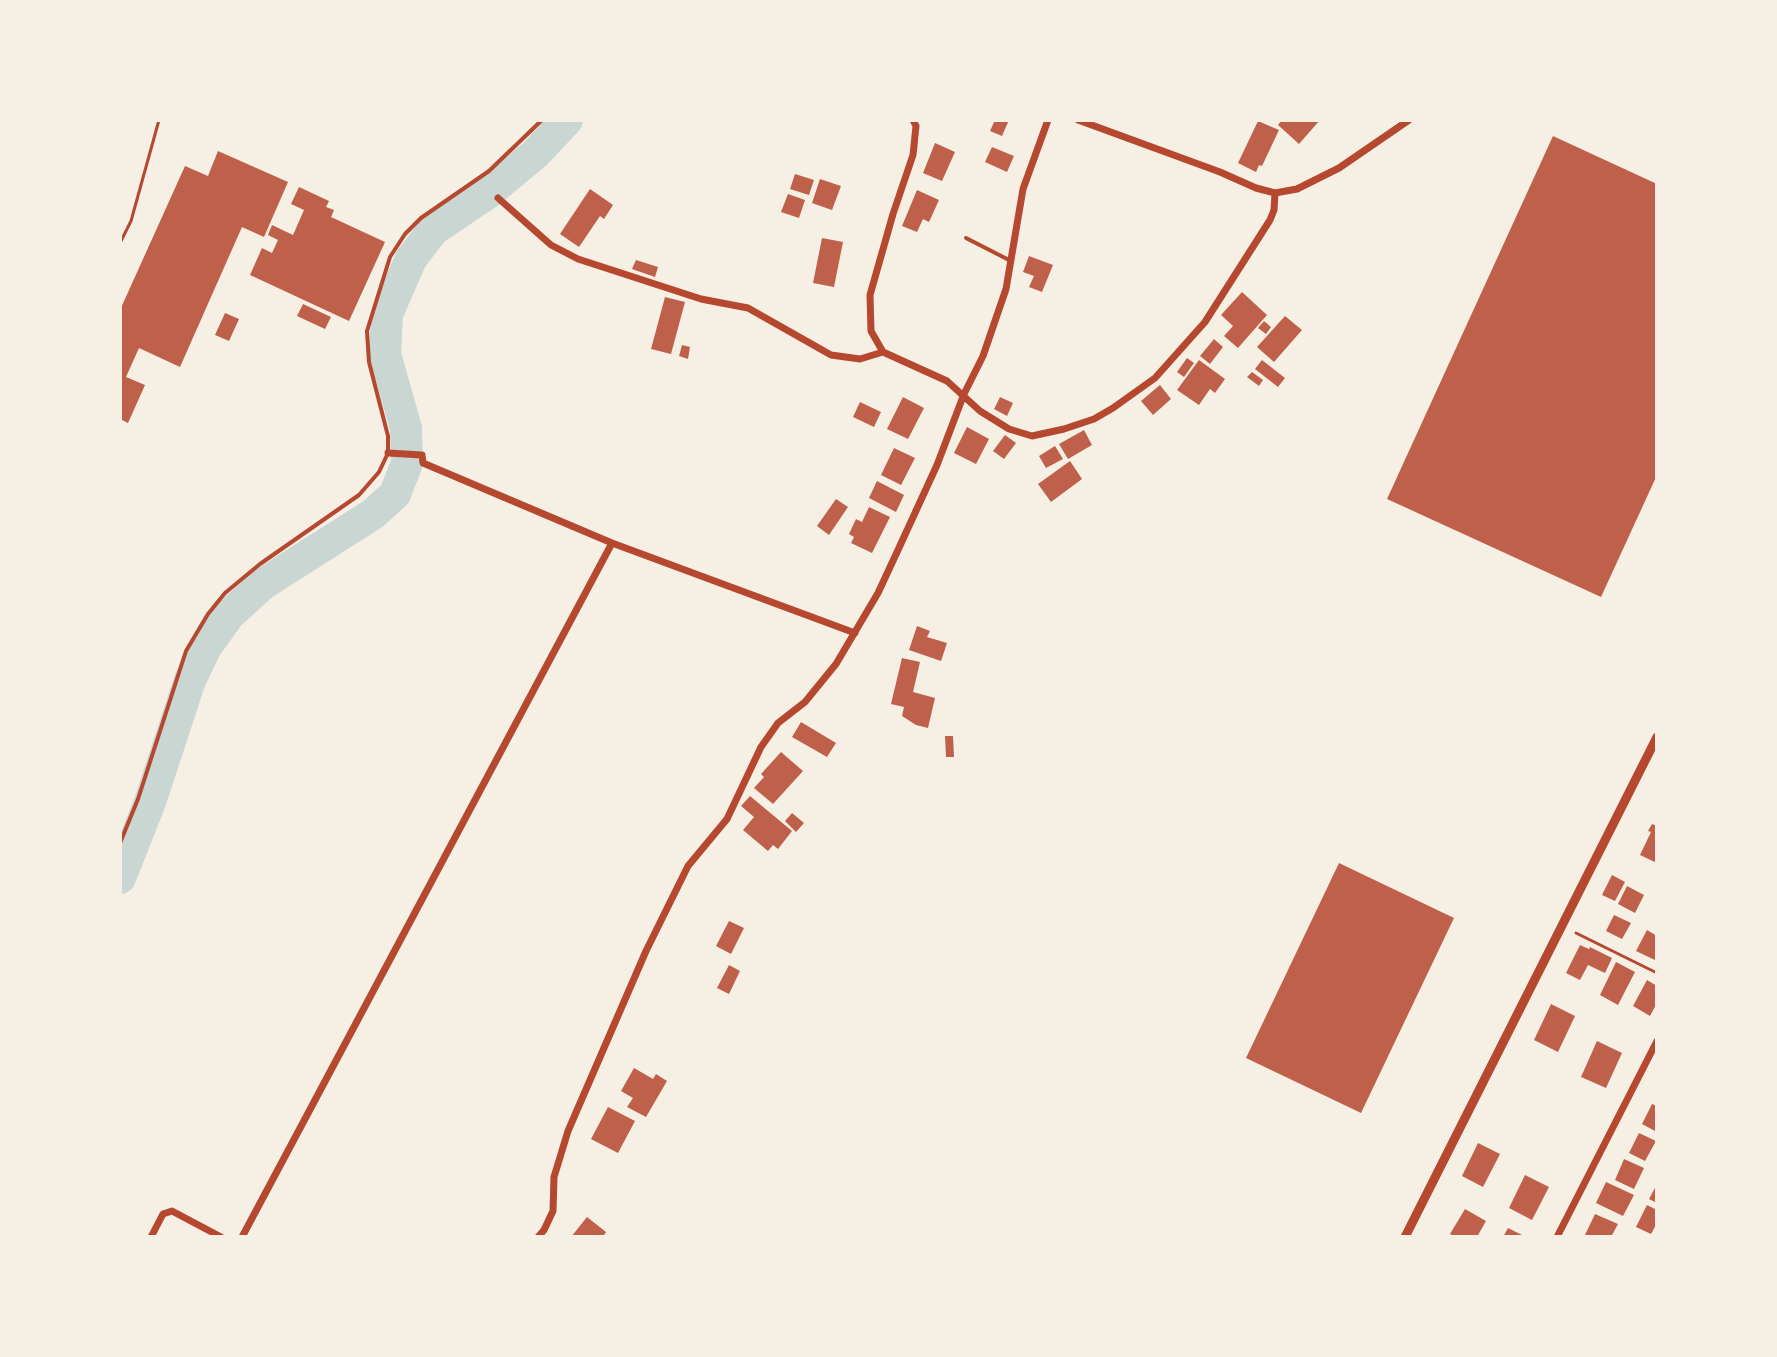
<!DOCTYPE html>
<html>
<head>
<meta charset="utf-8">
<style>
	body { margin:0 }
	#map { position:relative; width:1777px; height:1357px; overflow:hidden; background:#f6efe4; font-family:Merriweather,serif }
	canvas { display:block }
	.frame { position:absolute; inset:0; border:122px solid #f6efe4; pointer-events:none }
</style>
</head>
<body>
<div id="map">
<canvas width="1777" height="1357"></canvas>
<div class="frame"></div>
</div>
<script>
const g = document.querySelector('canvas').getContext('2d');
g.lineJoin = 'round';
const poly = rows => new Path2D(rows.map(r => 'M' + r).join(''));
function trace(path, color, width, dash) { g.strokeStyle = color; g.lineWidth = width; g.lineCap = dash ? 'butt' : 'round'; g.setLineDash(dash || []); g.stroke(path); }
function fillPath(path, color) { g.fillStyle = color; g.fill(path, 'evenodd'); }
trace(poly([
	[120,878,150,802,190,680,206,647,229,615,263,584,373,514,395,494,407,463,406,428,385,354,387,314,411,259,433,230,488,193,535,154,567,120]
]), '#c9d6d2', 32);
fillPath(poly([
	[995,120,1009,120,1002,136,990,131],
	[1282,120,1320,120,1299,144,1278,125],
	[1258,121,1279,130,1262,166,1259,165,1256,172,1238,163],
	[1553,136,1657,184,1657,475,1601,597,1387,499],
	[935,143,955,152,942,181,923,173],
	[992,147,1014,156,1007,172,985,162],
	[218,151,288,182,264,237,242,227,180,367,139,348,126,377,145,385,128,423,120,419,120,310,185,166,208,176],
	[795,174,814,180,809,195,790,189],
	[820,179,841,186,832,210,812,203],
	[299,187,329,201,326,207,334,210,331,217,385,242,349,321,250,275,262,248,272,253,278,240,268,235,272,225,293,235,304,210,291,204],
	[590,189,613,205,604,219,600,216,579,247,560,234],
	[917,190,939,200,929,222,923,219,917,232,902,226],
	[788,194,805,200,799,218,781,212],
	[822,238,843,242,834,287,813,283],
	[1029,256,1053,265,1042,292,1029,287,1034,276,1023,272],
	[636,260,658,267,655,277,632,269],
	[1242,292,1267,315,1238,348,1224,336,1233,326,1221,315],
	[665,297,685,302,671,354,651,349],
	[303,304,331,317,325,329,297,316],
	[225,313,239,319,229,341,215,335],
	[1285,316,1302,330,1274,362,1257,347],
	[1264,321,1271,327,1266,334,1258,328],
	[1214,339,1223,347,1210,364,1200,356],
	[682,345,690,347,688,359,679,356],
	[1187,358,1194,363,1184,377,1177,372],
	[1199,360,1225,379,1215,393,1210,389,1199,405,1177,390],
	[1262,360,1285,378,1278,387,1255,369],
	[1252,372,1263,380,1259,386,1247,377],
	[1160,385,1171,399,1153,415,1141,401],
	[903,397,924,408,908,439,887,429],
	[1000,397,1013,403,1007,416,994,409],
	[860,402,881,412,874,427,853,417],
	[967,427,989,439,976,464,954,453],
	[1084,430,1092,445,1068,459,1059,444],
	[1005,435,1016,443,1004,459,993,451],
	[1055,446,1063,459,1046,468,1039,456],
	[894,448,915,458,901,485,881,475],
	[1070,461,1082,479,1051,502,1038,484],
	[877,481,904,495,896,512,869,498],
	[836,499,848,507,829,535,817,526],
	[869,507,890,517,872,553,851,543,854,537,849,534,856,519,862,522],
	[917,626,930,631,927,637,947,643,941,661,909,650],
	[902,658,920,662,913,692,935,698,928,728,916,725,902,716,904,707,891,704],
	[801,722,836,743,827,757,792,737],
	[945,736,953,736,954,757,946,757],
	[781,752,803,771,773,804,754,788,764,777,761,774],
	[750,796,792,831,778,849,773,845,768,851,743,830,754,817,741,806],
	[792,813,804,823,796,832,785,821],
	[1652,824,1657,826,1657,863,1640,855,1651,832,1648,831],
	[1339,863,1454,918,1361,1113,1246,1058],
	[1612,875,1625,882,1615,901,1602,895],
	[1627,886,1644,895,1635,913,1618,904],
	[1614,915,1631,923,1622,939,1606,931],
	[729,921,744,928,731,954,716,946],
	[1647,930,1657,936,1657,961,1636,951],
	[1580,945,1589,949,1590,947,1612,958,1605,973,1588,965,1580,980,1566,973],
	[1616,962,1635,972,1618,1005,1600,995],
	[729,965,740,971,729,994,717,988],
	[1647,980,1657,986,1657,1003,1650,1016,1633,1006],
	[1551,1004,1575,1016,1558,1052,1534,1040],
	[1597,1041,1622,1053,1606,1088,1581,1077],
	[634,1068,653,1079,656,1074,667,1081,646,1117,627,1107,633,1098,621,1091],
	[1652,1104,1657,1106,1657,1132,1642,1124],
	[608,1107,635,1121,618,1153,591,1139],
	[1639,1133,1656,1141,1645,1161,1629,1153],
	[1478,1143,1500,1154,1483,1187,1462,1176],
	[1624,1159,1644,1168,1634,1189,1615,1180],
	[1525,1175,1549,1187,1532,1220,1509,1208],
	[1606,1182,1634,1195,1623,1216,1596,1203],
	[1657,1184,1657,1203,1649,1199],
	[1647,1205,1657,1210,1657,1223,1651,1234,1636,1227],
	[1465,1209,1486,1221,1477,1237,1456,1237,1450,1234],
	[1595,1214,1618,1224,1611,1237,1584,1237],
	[587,1217,606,1232,603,1237,571,1237],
	[1508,1228,1526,1237,1503,1237]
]), '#bf614a');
trace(poly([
	[120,243,131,221,159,120],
	[1576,933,1657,973]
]), '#b5482f', 3);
trace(poly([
	[966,238,1009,260],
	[120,843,138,799,186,651,208,614,225,593,260,564,359,495,379,472,388,453,388,436,369,362,367,331,390,257,405,234,421,218,489,171,542,120]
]), '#b5482f', 4);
trace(poly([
	[913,120,916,126,913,155,893,214,870,295,871,331,883,352,947,381,980,411,1009,429,1032,436,1064,429,1094,419,1113,408,1155,378,1205,322,1270,220,1274,210,1275,193],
	[1078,120,1220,172,1256,188,1275,193,1297,189,1339,168,1409,120],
	[498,198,551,245,578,259,701,299,748,308,831,355,860,359,883,352],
	[388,453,422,455,423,463,612,543,855,633],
	[151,1237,163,1214,172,1211,221,1237],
	[242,1237,612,543],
	[538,1237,544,1230,553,1211,554,1177,568,1131,646,951,688,866,727,819,761,747,778,723,805,702,836,664,878,593,898,550,937,465,964,394,983,356,1006,289,1023,189,1048,120],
	[1557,1237,1657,1041]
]), '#b5482f', 7);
trace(poly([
	[1405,1237,1657,737]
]), '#b5482f', 9);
</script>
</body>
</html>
